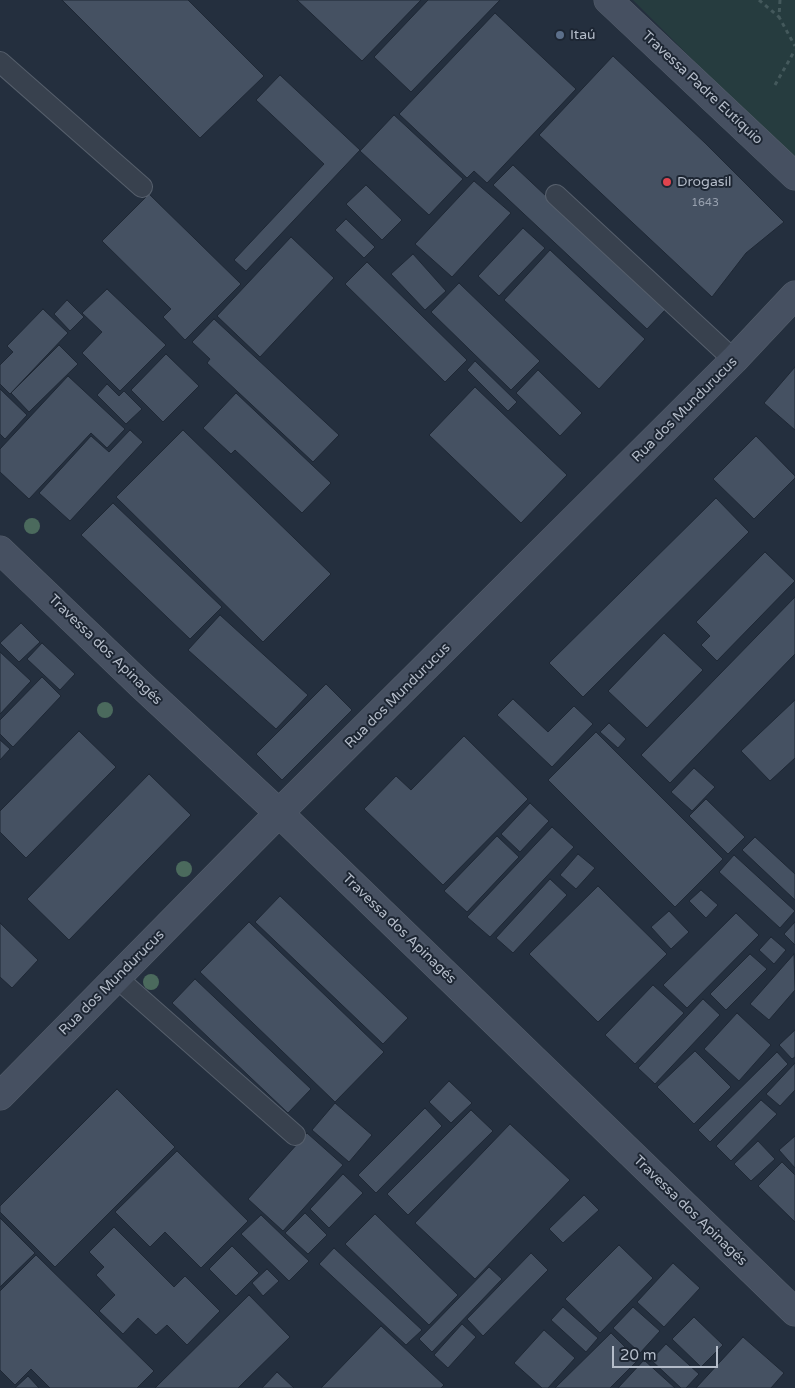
<!DOCTYPE html>
<html>
<head>
<meta charset="utf-8">
<style>
	body { margin:0 }
	#map { position:relative; width:795px; height:1388px; overflow:hidden; background:#242f3e; font-family:"Varela Round",sans-serif }
	canvas { display:block }
	.scale { position:absolute; left:612px; top:1346px; width:106px; height:22px; box-sizing:border-box; border:2px solid #b4bcc9; border-top:0; padding-left:6px; font-size:15px; line-height:18px; white-space:nowrap; color:#b4bcc9; -webkit-text-stroke:4px #1d2633; paint-order:stroke }
</style>
</head>
<body>
<div id="map">
<canvas width="795" height="1388"></canvas>
<div class="scale">20 m</div>
</div>
<script>
const g = document.querySelector('canvas').getContext('2d');
g.lineJoin = 'round';
function fillPath(path, color) { g.fillStyle = color; g.fill(path, 'evenodd'); }
const poly = rows => new Path2D(rows.map(r => 'M' + r).join(''));
function trace(path, color, width, dash) { g.strokeStyle = color; g.lineWidth = width; g.lineCap = dash ? 'butt' : 'round'; g.setLineDash(dash || []); g.stroke(path); }
function label(font, color, halo, rows, align = 'center') {
  g.font = font + ' "Varela Round",sans-serif'; g.lineWidth = 4; g.setLineDash([]); g.textBaseline = 'middle'; g.strokeStyle = halo; g.fillStyle = color; for (const [text, x, y, turn = 0] of rows) {
    g.save(); g.translate(x, y); g.rotate((+turn || 0) * Math.PI / 180); g.textAlign = isNaN(turn) ? turn : align; if (halo) g.strokeText(text, 0, 0); g.fillText(text, 0, 0); g.restore();
  }
}
fillPath(poly([
	[633,0,795,0,795,162]
]), '#263c3f');
const building = poly([
	[62,0,188,0,264,76,200,138,62,0],
	[297,0,421,0,362,61,297,0],
	[428,0,500,0,411,92,374,57,428,0],
	[495,13,576,89,487,183,474,171,467,178,399,114,495,13],
	[613,56,705,143,784,222,746,253,712,297,539,135,613,56],
	[280,75,360,150,246,271,234,260,324,164,256,100,280,75],
	[394,115,463,179,429,215,360,151,394,115],
	[513,165,666,309,647,329,493,185,513,165],
	[474,181,511,213,452,277,415,244,474,181],
	[366,185,402,220,382,240,346,204,366,185],
	[149,194,241,284,185,340,163,317,171,309,102,241,149,194],
	[346,219,375,247,364,258,335,230,346,219],
	[523,228,545,248,499,296,478,276,523,228],
	[291,237,334,278,260,357,217,316,291,237],
	[550,250,645,339,599,389,504,300,550,250],
	[413,254,446,291,425,310,391,274,413,254],
	[367,262,467,360,445,382,345,284,367,262],
	[459,283,540,361,511,390,431,312,459,283],
	[107,289,166,345,120,391,82,353,102,332,82,313,107,289],
	[67,300,84,317,70,331,54,314,67,300],
	[43,309,68,333,10,394,0,384,0,365,13,352,7,346,43,309],
	[214,319,339,435,313,462,207,363,210,359,192,342,214,319],
	[59,345,78,364,29,412,11,393,59,345],
	[166,354,199,386,163,422,131,390,166,354],
	[475,361,517,402,508,411,467,370,475,361],
	[795,367,795,430,764,403,795,367],
	[538,370,582,413,560,436,516,393,538,370],
	[68,376,125,429,107,448,91,433,29,499,0,472,0,449,68,376],
	[107,384,119,396,124,391,142,409,126,424,97,395,107,384],
	[475,387,567,475,521,523,429,435,475,387],
	[0,389,27,415,5,439,0,434,0,389],
	[236,393,331,483,302,513,235,450,231,454,203,428,236,393],
	[130,430,143,442,70,521,39,493,91,436,109,452,130,430],
	[183,430,331,574,263,642,116,497,183,430],
	[756,436,795,476,795,478,754,519,713,479,756,436],
	[716,498,749,532,583,697,549,663,716,498],
	[113,503,222,607,190,639,81,535,113,503],
	[765,552,795,581,717,661,701,645,710,636,696,622,765,552],
	[795,597,795,654,670,783,641,755,795,597],
	[220,615,308,695,276,729,188,650,220,615],
	[21,623,40,642,19,662,0,643,21,623],
	[664,633,703,670,647,728,608,691,664,633],
	[42,643,75,674,60,690,27,659,42,643],
	[0,652,31,681,0,714,0,652],
	[42,677,61,696,13,747,0,734,0,720,42,677],
	[326,684,352,710,282,780,256,754,326,684],
	[513,699,548,732,574,706,593,724,552,767,497,715,513,699],
	[795,700,795,758,770,781,741,751,795,700],
	[609,723,626,739,618,748,600,732,609,723],
	[79,731,116,767,26,858,0,832,0,811,79,731],
	[596,732,723,859,675,907,548,780,596,732],
	[464,736,528,799,443,885,364,809,396,776,411,790,464,736],
	[0,740,10,749,0,760,0,740],
	[694,768,715,787,692,811,671,792,694,768],
	[149,774,191,815,69,940,27,899,149,774],
	[706,799,745,837,728,854,689,816,706,799],
	[530,803,549,821,520,852,501,834,530,803],
	[552,827,574,847,490,937,467,917,552,827],
	[497,836,519,857,467,912,444,891,497,836],
	[755,837,795,874,795,900,742,850,755,837],
	[578,854,595,868,576,889,560,875,578,854],
	[734,855,795,911,780,928,719,872,734,855],
	[550,879,567,895,513,953,496,938,550,879],
	[598,886,667,954,598,1022,529,954,598,886],
	[701,890,718,905,706,918,689,901,701,890],
	[280,896,408,1018,383,1044,255,922,280,896],
	[669,911,689,932,671,949,651,927,669,911],
	[736,913,759,935,687,1008,663,985,736,913],
	[249,922,384,1052,335,1102,200,972,249,922],
	[795,922,795,945,784,934,795,922],
	[0,923,38,960,12,988,0,977,0,923],
	[771,937,786,950,774,964,759,950,771,937],
	[750,954,767,969,726,1010,710,994,750,954],
	[794,954,795,990,769,1020,750,1004,794,954],
	[195,979,311,1089,288,1113,172,1003,195,979],
	[653,985,684,1013,635,1064,605,1035,653,985],
	[703,999,720,1015,655,1084,638,1068,703,999],
	[737,1013,771,1045,739,1081,704,1049,737,1013],
	[795,1030,795,1057,792,1059,779,1045,795,1030],
	[695,1051,731,1087,694,1124,657,1087,695,1051],
	[777,1052,788,1064,710,1142,698,1130,777,1052],
	[795,1063,795,1090,780,1106,766,1094,795,1063],
	[449,1081,472,1103,451,1123,429,1102,449,1081],
	[117,1089,175,1147,55,1267,0,1212,0,1206,117,1089],
	[761,1100,777,1114,731,1161,716,1146,761,1100],
	[335,1103,372,1135,349,1162,312,1130,335,1103],
	[425,1108,442,1126,376,1193,358,1175,425,1108],
	[471,1110,493,1131,408,1215,387,1194,471,1110],
	[510,1124,570,1180,475,1279,415,1223,510,1124],
	[307,1133,343,1165,283,1231,248,1199,307,1133],
	[795,1136,795,1168,779,1150,795,1136],
	[758,1141,775,1159,751,1181,734,1164,758,1141],
	[177,1151,248,1221,201,1268,165,1232,150,1247,115,1212,177,1151],
	[782,1162,795,1175,795,1222,758,1186,782,1162],
	[343,1174,363,1193,329,1228,310,1209,343,1174],
	[584,1195,599,1210,563,1243,549,1229,584,1195],
	[305,1213,327,1235,308,1254,285,1233,305,1213],
	[375,1214,458,1295,429,1325,345,1244,375,1214],
	[261,1215,309,1261,289,1281,241,1234,261,1215],
	[0,1218,35,1253,0,1287,0,1218],
	[114,1227,174,1287,185,1276,220,1311,187,1345,167,1325,156,1335,138,1318,123,1334,99,1311,115,1295,96,1275,104,1267,89,1252,114,1227],
	[619,1245,653,1278,600,1333,565,1299,619,1245],
	[232,1246,259,1273,236,1296,209,1269,232,1246],
	[334,1248,422,1330,406,1345,319,1264,334,1248],
	[531,1253,548,1270,483,1336,467,1319,531,1253],
	[36,1255,154,1371,137,1388,50,1388,31,1369,15,1385,0,1370,0,1291,36,1255],
	[673,1263,700,1288,664,1327,637,1302,673,1263],
	[489,1267,502,1279,432,1352,419,1339,489,1267],
	[267,1269,279,1281,263,1296,252,1283,267,1269],
	[249,1295,290,1337,238,1388,155,1388,249,1295],
	[563,1307,598,1338,586,1352,551,1320,563,1307],
	[633,1307,660,1331,640,1353,613,1328,633,1307],
	[694,1317,723,1345,701,1367,672,1339,694,1317],
	[462,1324,476,1337,448,1368,434,1355,462,1324],
	[381,1326,444,1385,441,1388,321,1388,381,1326],
	[544,1330,575,1358,548,1388,542,1388,514,1363,544,1330],
	[611,1333,638,1360,610,1388,555,1388,611,1333],
	[743,1337,784,1373,771,1388,696,1388,743,1337],
	[666,1344,699,1374,686,1388,681,1388,651,1360,666,1344],
	[644,1360,675,1388,618,1388,644,1360],
	[277,1372,294,1388,262,1388,277,1372],
	[28,1376,39,1388,15,1388,28,1376]
]);
fillPath(building, '#455162');
trace(building, '#1f2835', 1);
const lane = poly([
	[0,62,142,187],
	[556,195,734,360],
	[117,978,295,1135]
]);
const secondary = poly([
	[608,0,795,176],
	[0,550,141,685,279,813,795,1312],
	[0,1096,279,813,734,360,795,295]
]);
trace(lane, '#565f6c', 22);
trace(secondary, '#565f6c', 29);
trace(poly([
	[759,0,779,17],
	[780,0,779,17,795,46],
	[775,85,795,50]
]), '#44595c', 3, [4, 4]);
trace(lane, '#38414e', 20);
trace(secondary, '#465061', 28);
g.fillStyle = '#4b6a5d';
for (const [x, y] of [
	[32,526],
	[105,710],
	[184,869],
	[151,982]
]) { g.beginPath(); g.arc(x, y, 8, 0, 2 * Math.PI); g.fill(); }
for (const [x, y, r, color] of [
	[560,35,5,"#5c6f8a"],
	[667,182,5,"#e0444e"]
]) { const dot = new Path2D(); dot.arc(x, y, r, 0, 2 * Math.PI); g.fillStyle = color; g.fill(dot); trace(dot, '#1d2633', 2); }
label('11px', '#98a1af', null, [
	["1643",705,203]
]);
label('14px', '#b4bcc9', '#1d2633', [
	["Itaú",570,35],
	["Drogasil",677,182]
], 'left');
label('14px', '#b4bcc9', '#1d2633', [
	["Travessa Padre Eutíquio",702,88,43],
	["Rua dos Mundurucus",685,410,-45],
	["Travessa dos Apinagés",105,650,44],
	["Rua dos Mundurucus",398,696,-45],
	["Travessa dos Apinagés",399,929,44],
	["Rua dos Mundurucus",112,983,-45],
	["Travessa dos Apinagés",690,1211,44]
]);
</script>
</body>
</html>
